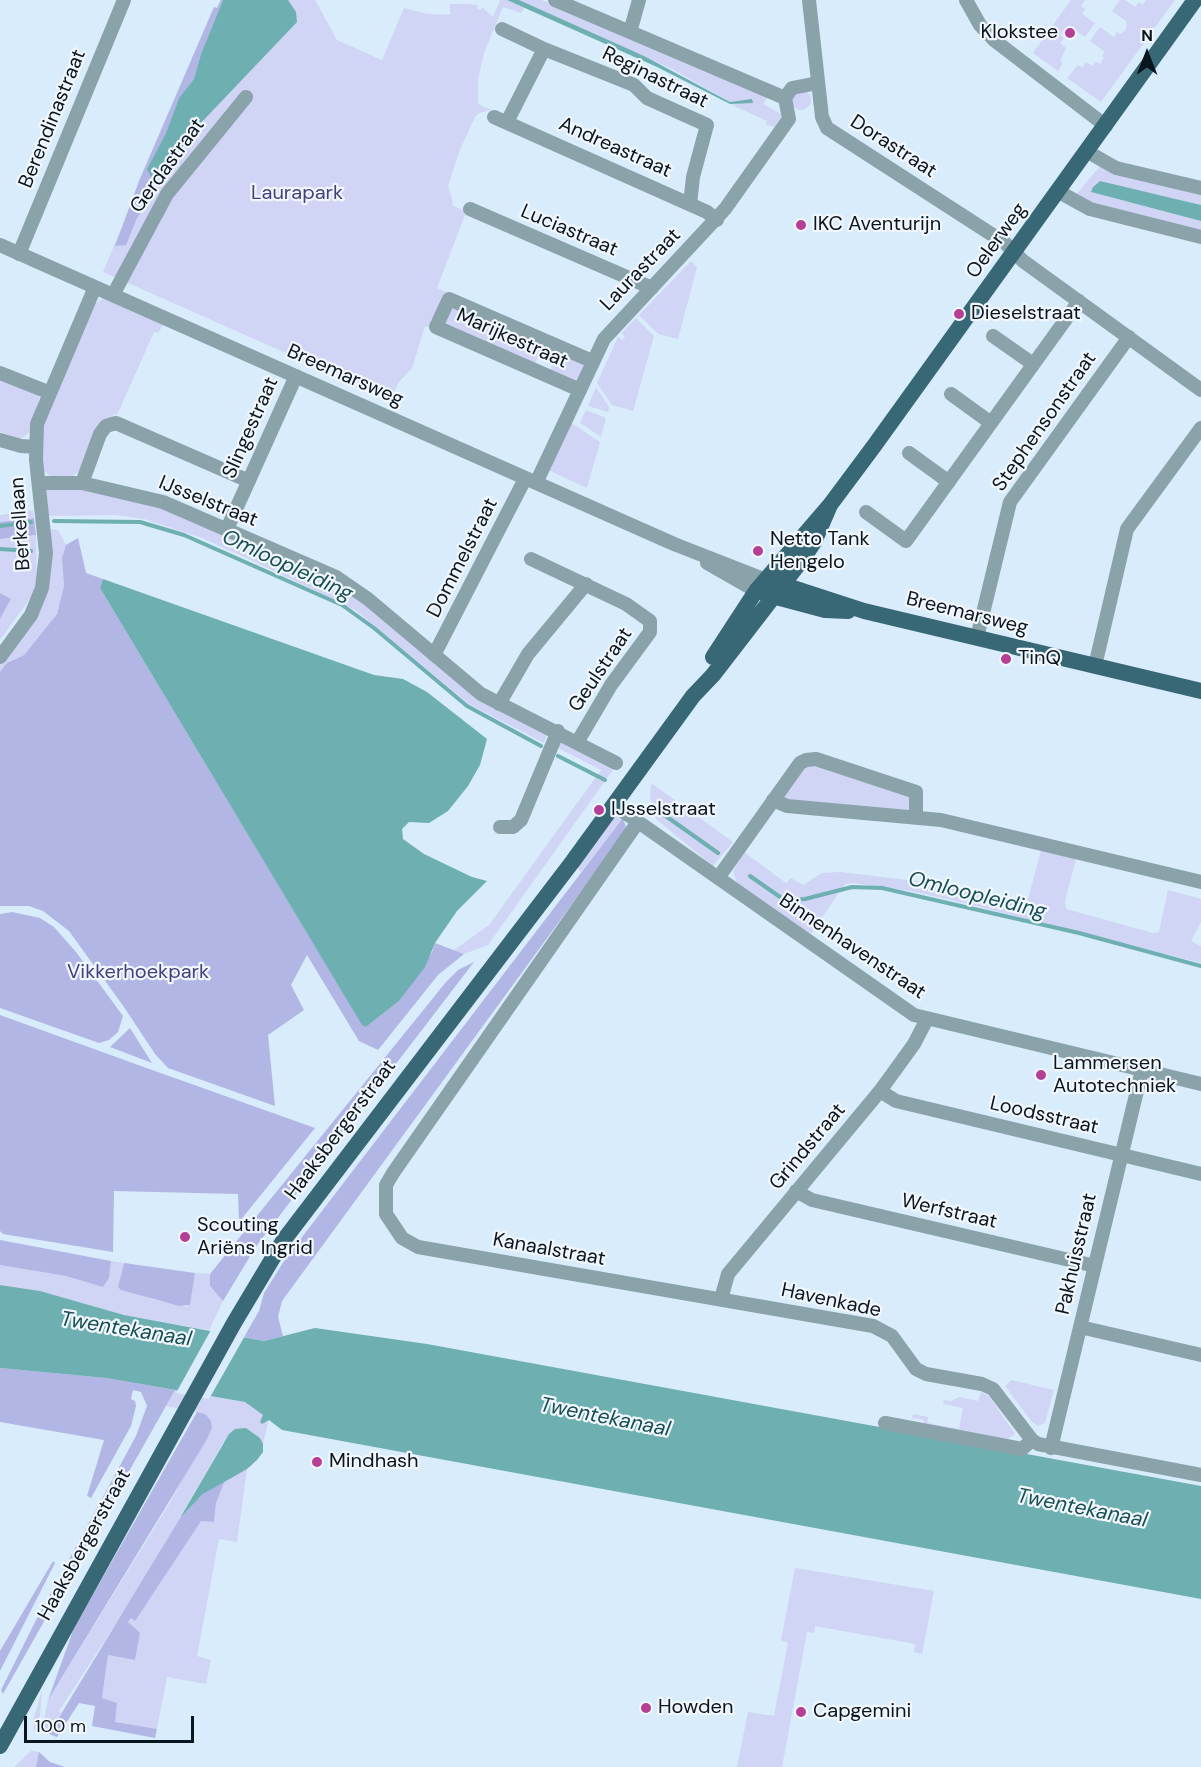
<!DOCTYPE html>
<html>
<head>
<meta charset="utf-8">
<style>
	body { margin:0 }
	#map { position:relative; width:1201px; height:1767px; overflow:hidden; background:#d8ecfb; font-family:"DM Sans",sans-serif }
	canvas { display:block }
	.north { position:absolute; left:1117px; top:24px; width:60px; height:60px; -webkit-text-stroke:4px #f1f7fc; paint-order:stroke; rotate:0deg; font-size:16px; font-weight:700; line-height:24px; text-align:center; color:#0a161e }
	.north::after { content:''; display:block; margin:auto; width:21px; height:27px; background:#0a161e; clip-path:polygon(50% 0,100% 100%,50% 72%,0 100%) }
	.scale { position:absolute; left:24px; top:1716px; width:170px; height:27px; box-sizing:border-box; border:3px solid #0a161e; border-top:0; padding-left:8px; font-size:18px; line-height:21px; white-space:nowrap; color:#0a161e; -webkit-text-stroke:4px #f1f7fc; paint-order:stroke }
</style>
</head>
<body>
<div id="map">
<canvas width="1201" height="1767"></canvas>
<div class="north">N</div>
<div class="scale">100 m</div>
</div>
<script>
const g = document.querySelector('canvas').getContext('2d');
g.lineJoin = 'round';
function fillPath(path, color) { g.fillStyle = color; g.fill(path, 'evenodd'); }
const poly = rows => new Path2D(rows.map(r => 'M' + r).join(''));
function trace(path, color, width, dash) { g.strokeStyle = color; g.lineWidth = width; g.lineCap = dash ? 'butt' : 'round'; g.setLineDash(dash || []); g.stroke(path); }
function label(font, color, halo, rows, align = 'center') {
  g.font = font + ' "DM Sans",sans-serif'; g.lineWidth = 4.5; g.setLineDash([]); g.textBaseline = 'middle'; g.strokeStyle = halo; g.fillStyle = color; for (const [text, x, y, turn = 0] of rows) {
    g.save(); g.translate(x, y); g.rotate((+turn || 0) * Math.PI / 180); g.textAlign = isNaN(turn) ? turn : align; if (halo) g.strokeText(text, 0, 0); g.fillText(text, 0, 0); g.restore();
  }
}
fillPath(poly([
	[221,0,315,0,337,40,382,60,404,8,427,14,450,15,450,4,468,4,478,5,477,8,481,10,482,7,493,17,500,0,507,0,524,8,521,13,503,7,484,53,478,80,478,104,491,110,479,113,475,117,459,152,448,186,453,202,452,205,466,212,437,288,448,293,432,328,425,326,412,368,399,382,390,399,103,272,214,7,217,8],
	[519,0,542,0,768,96,763,104,781,114,781,118,775,127,766,125,767,121,730,104,736,105,674,70],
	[1071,0,1085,0,1081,6,1085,9,1082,14,1095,23,1085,37,1070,27,1064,29,1060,35,1064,38,1060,43,1066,48,1060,61,1063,63,1058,71,1033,53],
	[1120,0,1125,0,1135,7,1139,2,1143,5,1146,0,1175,0,1101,102,1067,78,1078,65,1082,68,1086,62,1092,66,1096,62,1100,64,1104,58,1102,56,1105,52,1090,41,1100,27,1114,37,1117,32,1121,34,1126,29,1127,22,1112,11],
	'791 100a10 10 0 1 1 20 0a10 10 0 1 1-20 0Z',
	[1101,165,1201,191,1201,205,1100,181,1091,192,1201,221,1201,231,1093,205,1075,196],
	[691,261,697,267,678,339,658,334,639,315],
	[105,297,163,325,158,333,154,332,117,415,114,414,79,471,70,478,51,477,43,470,40,455,42,424,93,305],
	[452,306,544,344,534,365,454,327,449,329,445,324],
	[636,318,654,336,633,411,612,405,597,383,618,337,622,340,625,337,622,333],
	[547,345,584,364,579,380,575,383,549,373,555,359,544,353],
	[0,378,40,395,30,432,20,439,0,432],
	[596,387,609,407,608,412,588,406],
	[586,410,606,418,601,437,580,423],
	[571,423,600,442,587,488,548,470],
	[77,486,156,503,330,579,547,734,544,743,469,704,355,610,253,561,202,538,144,519,115,515,46,516,43,492,48,488],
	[33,510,34,518,0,522,0,515],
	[48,529,58,530,66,545,62,558,64,586,57,614,24,655,14,659,0,672,0,660,43,603,49,588],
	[36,535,37,581,31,597,0,640,0,619,11,599,0,593,0,539],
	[558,733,617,764,488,945,464,954,454,950,489,925,601,770,552,745],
	[815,764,911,796,911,812,793,803,781,797,802,767],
	[651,783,733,842,713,866,656,819,650,796],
	[612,815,623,818,581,872,574,865],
	[1042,847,1077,855,1065,901,1066,909,1153,933,1159,932,1168,890,1201,899,1201,922,1191,941,1201,946,1201,963,968,904,911,891,852,883,845,884,810,935,737,883,733,872,744,852,786,883,791,878,803,885,822,873,840,872,925,882,1025,903,1028,899],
	[111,1261,124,1263,118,1287,151,1299,186,1307,190,1305,195,1273,210,1274,210,1286,223,1301,209,1330,124,1315,40,1291,0,1285,0,1265,66,1276,103,1287,109,1278],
	[1011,1380,1054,1390,1045,1423,1038,1426,1032,1422,1005,1386],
	[175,1390,245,1402,263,1415,262,1424,269,1419,263,1444,260,1438,246,1428,223,1443,140,1586,59,1711,61,1713,49,1734,42,1730,48,1700,168,1506,211,1428,205,1414,166,1406],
	[981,1392,989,1396,1015,1434,1002,1443,923,1429,924,1420,912,1418,913,1414,928,1417,927,1423,959,1429,963,1408,943,1404,944,1400,951,1401,959,1397,978,1401],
	[247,1469,237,1542,219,1539,197,1656,211,1660,206,1684,167,1677,157,1729,115,1723,102,1699,108,1655,135,1660,128,1622,131,1618,135,1620,201,1520,214,1522,216,1503,225,1480],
	[795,1568,934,1591,922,1654,914,1652,915,1644,815,1626,814,1633,807,1632,782,1767,737,1767,748,1712,774,1716,788,1643,781,1640],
	[42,1690,40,1716,35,1733,33,1721],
	[31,1751,39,1752,36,1767,14,1767]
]), '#d0d4f5');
fillPath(poly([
	[221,0,223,0,201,54,194,79,179,98,166,133,147,169,151,177,158,176,149,201,137,218,126,245,115,246,139,181,214,7,217,8],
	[34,518,36,535,0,539,0,522],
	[78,538,86,573,103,579,100,588,319,953,366,1027,399,1001,432,952,435,943,464,954,438,975,378,1050,359,1041,307,955,291,985,304,1010,268,1035,275,1106,168,1068,155,1054,124,1007,69,931,43,911,29,906,0,906,0,672,7,663,24,655,57,614,64,586,62,558,66,545],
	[0,593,11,599,0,619],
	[623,818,626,827,621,837,282,1301,278,1317,283,1336,264,1341,244,1337,259,1311,264,1293,286,1258],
	[12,912,40,918,54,927,76,952,123,1016,118,1032,109,1040,99,1043,0,1008,0,914],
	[474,962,257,1245,223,1301,210,1286,210,1274,446,982,458,970],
	[0,1015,141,1066,315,1128,239,1222,238,1194,114,1191,113,1252,3,1234,0,1231],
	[130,1028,152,1063,110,1047],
	[0,1240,111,1261,109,1278,103,1287,66,1276,0,1265],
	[124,1263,195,1273,190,1305,179,1306,121,1290,118,1287],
	[0,1368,106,1378,175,1390,3,1694,1,1690,34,1624,136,1436,147,1406,141,1392,133,1390,131,1399,135,1401,136,1406,131,1426,91,1498,87,1496,104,1440,0,1422],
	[197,1412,205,1414,211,1421,212,1428,206,1441,48,1700,74,1628],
	[225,1480,216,1503,214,1522,201,1521,135,1621,131,1618,128,1622,140,1633,135,1660,108,1655,102,1698,117,1703,115,1722,157,1729,155,1738,92,1726,95,1706,79,1703,57,1737,49,1734,180,1518,203,1494],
	[53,1561,55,1563,0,1671,0,1651],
	[39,1752,50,1762,65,1767,36,1767]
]), '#b1b6e5');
fillPath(poly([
	[223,0,288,0,296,12,297,22,198,126,162,174,151,177,147,169,166,133,179,98,194,79,201,54],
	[507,0,519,0,644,56,730,102,752,99,753,103,730,104,657,67],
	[1100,181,1201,205,1201,221,1091,192,1093,187],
	[103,579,374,675,403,679,427,692,487,739,480,765,468,786,448,811,429,823,409,822,402,829,403,839,424,854,472,877,487,881,457,911,435,943,425,967,399,1001,366,1027,362,1025,100,588],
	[0,1285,40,1291,124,1315,264,1341,315,1328,427,1344,1201,1486,1201,1599,282,1430,269,1420,262,1424,260,1422,263,1415,245,1402,106,1378,0,1368],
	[246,1428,260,1438,263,1444,263,1452,257,1460,247,1469,203,1494,180,1518,229,1434,235,1429]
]), '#6eafb2');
fillPath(poly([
	[212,1328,246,1334,209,1399,176,1393]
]), '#d8ecfb');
trace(poly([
	[54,521,140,522,184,535,342,605,374,628,467,706,541,746],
	[0,526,31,522],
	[0,549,31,551],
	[558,756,605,780],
	[653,807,718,853],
	[750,876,780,897,790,900,805,899,852,887,882,888,1079,933,1201,966]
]), '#6eafb2', 4);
trace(poly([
	[555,0,785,98],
	[809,0,822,117,827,128,1005,243,1023,261,1201,390],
	[966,0,980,25,994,40,1106,126],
	[502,29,544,49],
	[630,32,639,0],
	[785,98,792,88,818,83],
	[494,117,707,212,717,220],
	[507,122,544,49,634,85,647,98,707,125,693,177,690,204],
	[1088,152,1116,168,1201,188],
	[1059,192,1090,209,1201,237],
	[470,209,652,288],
	[0,245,674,544,766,580],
	[19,254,124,0],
	[113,295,167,194,246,97],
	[993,336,1033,364],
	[0,373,48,392],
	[580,390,436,327,449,299,592,361],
	[951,394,991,423],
	[0,440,21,446,36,447],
	[909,453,949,482],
	[39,483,82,483,163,502,336,577,368,599,481,694,616,763],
	[82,483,100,434,106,426,116,423,249,481],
	[536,483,604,339,725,209,789,119,785,98],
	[866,512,906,541,1079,301],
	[227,529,296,376],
	[531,559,626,604,650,621,650,632,611,685,578,741],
	[707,563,756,591],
	[977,638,1010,502,1129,337],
	[434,655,525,479],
	[0,657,31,615,42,588,46,553,36,460,37,424,95,287],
	[1095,666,1127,529,1201,428],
	[499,704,528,654,586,584],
	[773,800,787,806,941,820,1201,882],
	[614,805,914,1015,1201,1084],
	[638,822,393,1173,386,1185,386,1214,402,1238,418,1247,873,1326,892,1336,916,1369,926,1374,982,1384,993,1389,1032,1440,1038,1444,1201,1475],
	[500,827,513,827,521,820,558,731],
	[718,878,800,763,806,760,816,759,916,792,916,817],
	[880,1091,896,1101,1201,1174],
	[796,1191,812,1200,1095,1266],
	[721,1299,728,1274,880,1091,914,1044,927,1019],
	[1080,1327,1201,1355],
	[885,1423,1022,1449,1032,1440],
	[1051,1448,1142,1070]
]), '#8aa2aa', 14);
trace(poly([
	[775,582,864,611,1201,691],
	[765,594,825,610,848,611],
	[713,657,756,591,830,505,874,446,1195,0],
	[0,1746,234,1323,283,1241,573,861,693,696,713,675,804,557,814,542,830,505]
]), '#386775', 16);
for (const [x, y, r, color] of [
	[1070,33,6,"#b53f95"],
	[801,225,6,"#b53f95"],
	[959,314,6,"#b53f95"],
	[758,551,6,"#b53f95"],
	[1006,659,6,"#b53f95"],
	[599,810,6,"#b53f95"],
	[1041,1075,6,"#b53f95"],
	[185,1237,6,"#b53f95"],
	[317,1462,6,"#b53f95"],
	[646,1708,6,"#b53f95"],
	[801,1712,6,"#b53f95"]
]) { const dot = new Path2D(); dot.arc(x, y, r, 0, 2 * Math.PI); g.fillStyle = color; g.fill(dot); trace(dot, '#f1f7fc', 2); }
label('20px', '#0a161e', '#f1f7fc', [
	["Klokstee",1058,33,"right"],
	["IKC Aventurijn",813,225],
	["Dieselstraat",971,314],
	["Netto Tank",770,540],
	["Hengelo",770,563],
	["TinQ",1018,659],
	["IJsselstraat",611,810],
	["Lammersen",1053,1064],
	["Autotechniek",1053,1087],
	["Scouting",197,1226],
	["Ariëns Ingrid",197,1249],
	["Mindhash",329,1462],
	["Howden",658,1708],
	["Capgemini",813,1712]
], 'left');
label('20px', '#0a161e', '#f1f7fc', [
	["Reginastraat",655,78,26],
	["Berendinastraat",53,119,-68],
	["Dorastraat",893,147,33],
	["Andreastraat",615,148,24],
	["Gerdastraat",168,166,-54],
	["Luciastraat",569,231,23],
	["Oelerweg",997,241,-54],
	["Laurastraat",641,270,-46],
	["Marijkestraat",512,339,24],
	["Breemarsweg",345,376,24],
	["Stephensonstraat",1045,422,-55],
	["Slingestraat",251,428,-66],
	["IJsselstraat",208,502,22],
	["Berkellaan",21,524,-94],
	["Dommelstraat",463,558,-63],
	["Breemarsweg",967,614,14],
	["Geulstraat",601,670,-56],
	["Binnenhavenstraat",852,947,34],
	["Loodsstraat",1044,1116,13],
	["Haaksbergerstraat",341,1130,-53],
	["Grindstraat",808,1147,-50],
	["Werfstraat",949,1212,13],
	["Kanaalstraat",549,1250,10],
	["Pakhuisstraat",1077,1254,-77],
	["Havenkade",831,1301,12],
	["Haaksbergerstraat",85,1545,-61]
]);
label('20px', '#40427c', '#f1f7fc', [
	["Laurapark",297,194],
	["Vikkerhoekpark",138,973]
]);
label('italic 21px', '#164f52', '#f1f7fc', [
	["Omloopleiding",287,566,25],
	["Omloopleiding",977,896,14],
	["Twentekanaal",126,1330,9],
	["Twentekanaal",605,1418,11],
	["Twentekanaal",1082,1509,11]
]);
</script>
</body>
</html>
